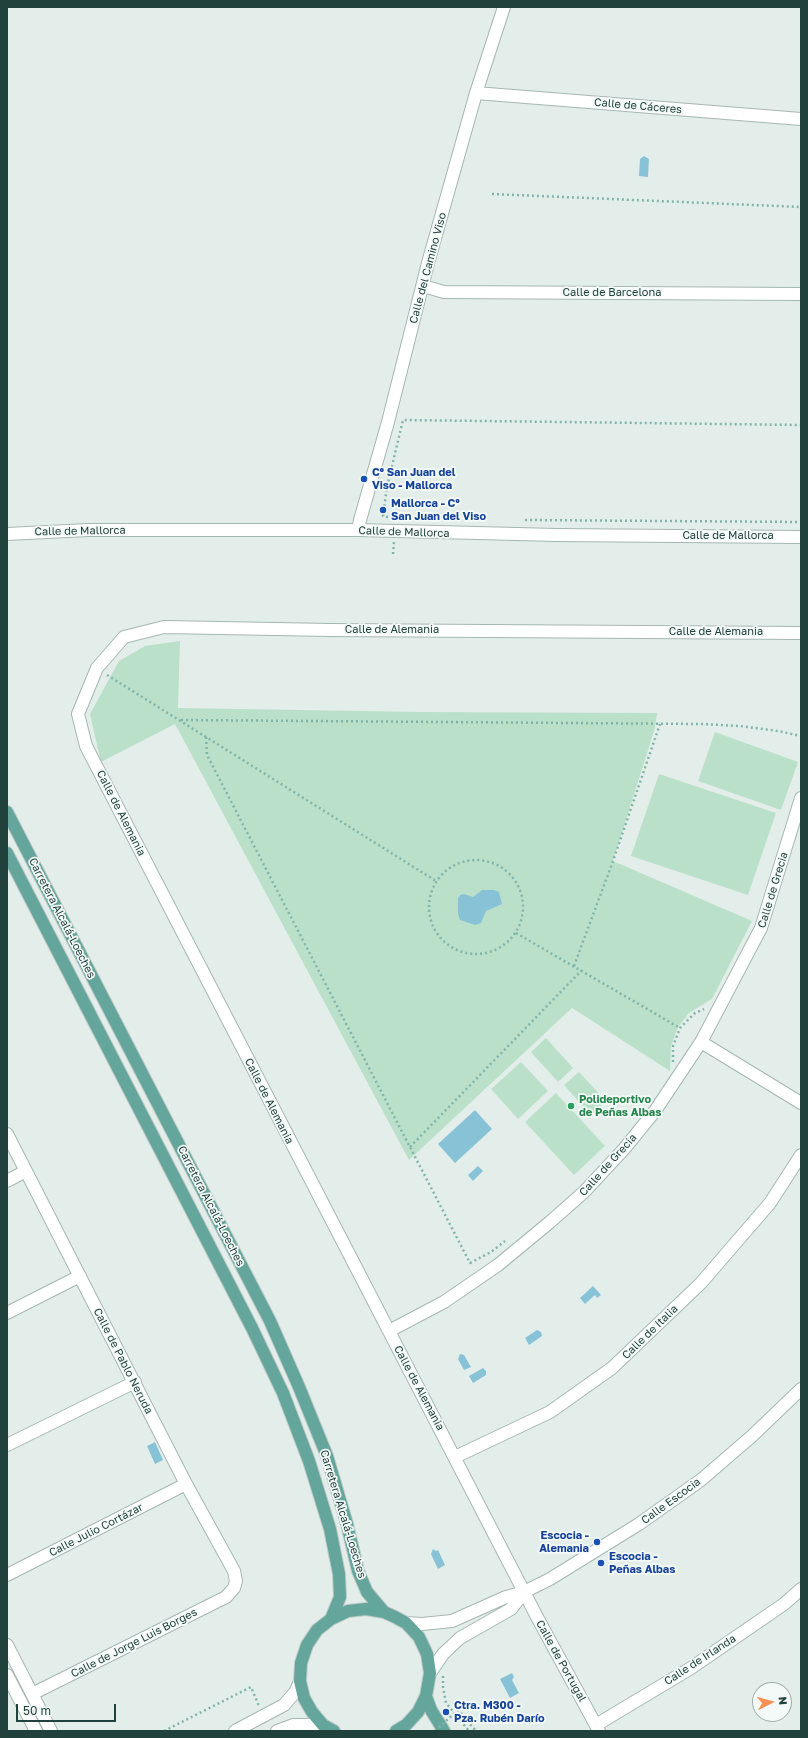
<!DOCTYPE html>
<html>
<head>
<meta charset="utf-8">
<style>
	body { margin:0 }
	#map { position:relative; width:808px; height:1738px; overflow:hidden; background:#e3eeea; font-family:"Golos Text",sans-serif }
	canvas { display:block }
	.frame { position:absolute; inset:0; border:8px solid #21413c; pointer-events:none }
	.north { position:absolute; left:752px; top:1682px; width:40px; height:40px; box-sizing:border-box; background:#f4faf8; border:1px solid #a0b0ad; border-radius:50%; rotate:84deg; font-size:11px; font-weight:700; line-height:16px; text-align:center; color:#21413c }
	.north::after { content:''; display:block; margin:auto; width:14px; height:18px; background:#fb8e54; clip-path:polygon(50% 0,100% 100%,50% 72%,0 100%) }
	.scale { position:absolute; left:16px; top:1704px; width:100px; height:18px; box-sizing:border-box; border:2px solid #21413c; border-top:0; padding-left:5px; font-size:12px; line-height:14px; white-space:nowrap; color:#21413c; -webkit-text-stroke:3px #f4faf8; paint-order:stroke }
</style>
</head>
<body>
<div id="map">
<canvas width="808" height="1738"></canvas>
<div class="frame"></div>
<div class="north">N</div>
<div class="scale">50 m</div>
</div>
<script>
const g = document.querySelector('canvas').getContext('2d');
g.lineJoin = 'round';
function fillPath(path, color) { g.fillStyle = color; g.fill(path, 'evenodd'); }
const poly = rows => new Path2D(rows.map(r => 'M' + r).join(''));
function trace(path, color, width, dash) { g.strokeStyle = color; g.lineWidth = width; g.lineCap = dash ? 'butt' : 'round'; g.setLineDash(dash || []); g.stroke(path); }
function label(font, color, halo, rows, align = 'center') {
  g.font = font + ' "Golos Text",sans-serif'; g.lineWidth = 3.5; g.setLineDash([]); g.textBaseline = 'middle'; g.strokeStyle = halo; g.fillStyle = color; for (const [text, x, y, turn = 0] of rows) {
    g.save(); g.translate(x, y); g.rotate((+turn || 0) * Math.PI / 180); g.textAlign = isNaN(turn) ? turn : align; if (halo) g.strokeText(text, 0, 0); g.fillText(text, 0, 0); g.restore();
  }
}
fillPath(poly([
	[180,641,178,708,422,712,657,713,655,728,613,861,752,921,712,999,689,1013,678,1027,671,1046,670,1071,572,1008,409,1160,175,724,101,762,90,714,119,661,145,646],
	[715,732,798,762,781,810,698,781],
	[659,774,776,813,748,895,631,856],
	[546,1038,573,1068,558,1082,531,1052],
	[521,1062,548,1091,518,1119,491,1089],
	[579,1072,606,1101,591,1115,564,1085],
	[556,1093,605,1146,574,1175,525,1122]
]), '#bbe0c9');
fillPath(poly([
	[644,156,649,159,648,177,639,176,640,159],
	[482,890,494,890,499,892,502,904,486,911,481,923,475,925,460,920,458,914,458,898,460,895,464,894,473,897],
	[475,1110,492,1129,455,1163,438,1144],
	[478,1166,483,1171,473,1181,468,1175],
	[593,1286,601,1295,597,1298,595,1295,585,1304,580,1298],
	[537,1330,541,1332,542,1336,529,1345,525,1338],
	[460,1354,464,1355,471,1367,464,1370,458,1359],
	[483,1368,486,1371,486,1375,473,1383,469,1376],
	[155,1442,163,1460,155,1464,147,1446],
	[433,1549,436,1551,438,1550,445,1565,438,1569,431,1554],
	[512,1673,514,1677,512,1680,519,1693,510,1698,500,1679]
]), '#88c2d6');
const minor = poly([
	[476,93,801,119],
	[423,286,444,292,801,294],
	[358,530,360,520,388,422,428,263,476,93,504,7],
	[7,534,88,530,358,530,556,535,801,537],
	[701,1042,801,1103],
	[7,1134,186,1484,234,1571,236,1581,234,1588,226,1597,32,1694],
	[7,1181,26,1171],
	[7,1313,80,1276],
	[389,1331,444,1302,498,1265,550,1222,584,1192,624,1149,655,1111,701,1042,761,928,801,798],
	[7,1445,135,1382],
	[455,1457,550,1412,612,1368,701,1283,770,1203,801,1155],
	[7,1575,186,1484],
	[406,1623,422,1624,452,1621,506,1597,524,1592,550,1579,639,1524,701,1480,752,1436,801,1389],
	[7,1645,51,1731],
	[430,1673,443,1654,460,1638,511,1609,524,1592],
	[7,1675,36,1731],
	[596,1725,691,1668,784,1604,801,1589],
	[235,1731,284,1705,296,1691,300,1681],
	[277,1731,293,1725,323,1725],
	[599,1731,537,1617,86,746,78,714,97,668,124,637,164,627,331,630,801,633]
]);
const major = poly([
	[7,812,270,1321,299,1387,327,1456,347,1524,358,1571,367,1592,384,1612],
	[7,853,252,1328,283,1393,309,1461,330,1529,339,1574,340,1597,331,1619],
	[426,1696,431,1710,444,1731],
	[334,1731,323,1725,312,1712,304,1698,300,1681,301,1663,307,1645,317,1630,331,1619,348,1611,366,1609,384,1612,395,1617,406,1623,419,1637,427,1654,430,1673,426,1696,418,1712,406,1725,396,1731]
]);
trace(minor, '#a5b7b2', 14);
trace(major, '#c1cac8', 14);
trace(poly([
	[492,194,801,207],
	[388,517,383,516,387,487,403,420,801,425],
	[525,520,801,522],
	[393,554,394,542],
	[107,675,436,881],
	[181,720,701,724,740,726,778,731,801,736],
	[206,737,207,755,470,1263,491,1252,505,1241],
	'429 907a47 47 0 1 1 94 0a47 47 0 1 1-94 0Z',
	[516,933,680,1028],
	[574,966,613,861,660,724],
	[673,1062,673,1046,680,1028,695,1013,704,1009],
	[410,1147,582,970],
	[443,1676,443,1687,446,1703,469,1731],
	[164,1731,251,1687,259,1706]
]), '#81b4a9', 2.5, [2, 3]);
trace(minor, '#fff', 12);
trace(major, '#65a69c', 12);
trace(poly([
	[435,1731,458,1710,476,1731]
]), '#81b4a9', 2.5, [2, 3]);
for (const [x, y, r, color] of [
	[364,479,4,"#1a4fb4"],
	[383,510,4,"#1a4fb4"],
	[571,1106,4,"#2e9e5b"],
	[597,1542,4,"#1a4fb4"],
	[601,1563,4,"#1a4fb4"],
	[446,1712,4,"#1a4fb4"]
]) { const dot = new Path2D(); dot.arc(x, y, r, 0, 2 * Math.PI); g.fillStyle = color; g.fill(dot); trace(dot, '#f4faf8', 1.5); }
label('11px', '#21413c', '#f4faf8', [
	["Calle de Cáceres",638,106,5],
	["Calle del Camino Viso",428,268,-75],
	["Calle de Barcelona",612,293],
	["Calle de Mallorca",80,531,-1],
	["Calle de Mallorca",404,532,2],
	["Calle de Mallorca",728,536],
	["Calle de Alemania",392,630],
	["Calle de Alemania",716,632],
	["Calle de Alemania",121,813,63],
	["Calle de Grecia",773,890,-73],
	["Carretera Alcalá-Loeches",62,918,63],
	["Calle de Alemania",269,1101,63],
	["Calle de Grecia",608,1165,-48],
	["Carretera Alcalá-Loeches",211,1206,63],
	["Calle de Italia",650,1332,-44],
	["Calle de Pablo Neruda",123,1361,63],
	["Calle de Alemania",419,1388,62],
	["Calle Escocia",671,1501,-36],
	["Carretera Alcalá-Loeches",343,1514,73],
	["Calle Julio Cortázar",96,1530,-27],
	["Calle de Jorge Luis Borges",134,1643,-27],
	["Calle de Irlanda",700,1660,-33],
	["Calle de Portugal",561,1661,61]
]);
label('bold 11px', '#164399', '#f4faf8', [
	["Cº San Juan del",372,473],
	["Viso - Mallorca",372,486],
	["Mallorca - Cº",391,504],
	["San Juan del Viso",391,517],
	["Escocia -",589,1536,"right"],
	["Alemania",589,1549,"right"],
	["Escocia -",609,1557],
	["Peñas Albas",609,1570],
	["Ctra. M300 -",454,1706],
	["Pza. Rubén Darío",454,1719]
], 'left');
label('bold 11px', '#27864d', '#f4faf8', [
	["Polideportivo",579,1100],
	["de Peñas Albas",579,1113]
], 'left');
</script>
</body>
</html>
